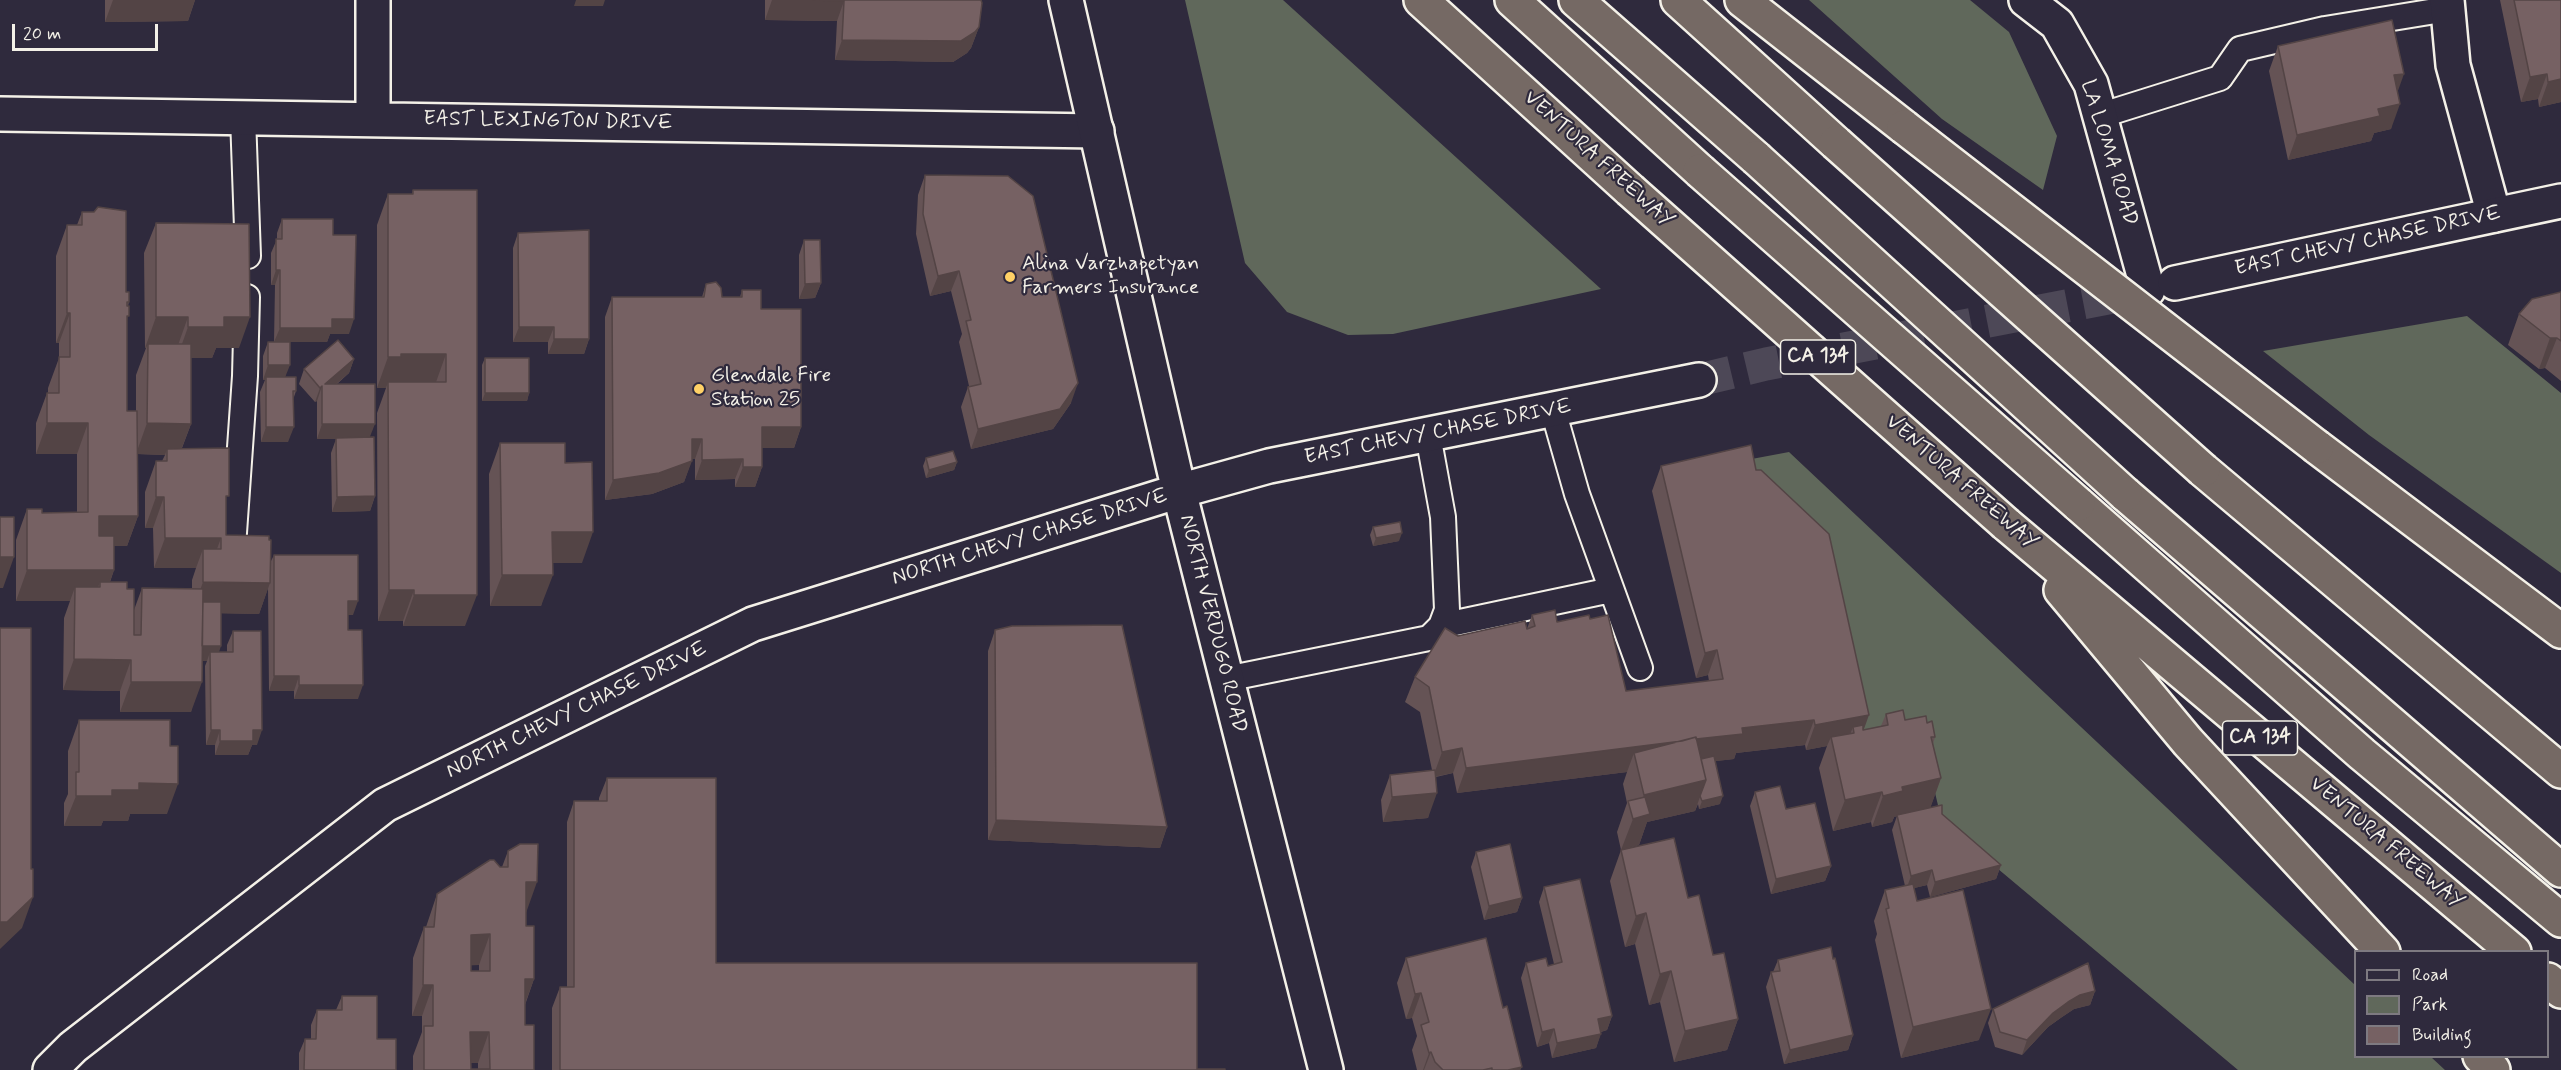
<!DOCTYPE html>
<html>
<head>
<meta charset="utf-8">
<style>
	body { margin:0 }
	#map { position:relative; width:2561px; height:1070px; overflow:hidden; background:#2f2a3d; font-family:Mynerve,sans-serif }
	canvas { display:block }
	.legend { position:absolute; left:2354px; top:950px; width:195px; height:108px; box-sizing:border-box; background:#2f2a3d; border:2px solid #7e7a81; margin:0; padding:8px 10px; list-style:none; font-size:18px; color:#f4f1e8 }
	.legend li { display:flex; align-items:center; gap:12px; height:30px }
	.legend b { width:30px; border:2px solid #7e7a81 }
	.scale { position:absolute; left:12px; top:24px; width:146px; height:27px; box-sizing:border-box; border:3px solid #f4f1e8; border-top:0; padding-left:8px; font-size:18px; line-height:21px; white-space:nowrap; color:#f4f1e8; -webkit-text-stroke:4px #2f2a3d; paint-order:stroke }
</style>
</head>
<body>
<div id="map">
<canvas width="2561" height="1070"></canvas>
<ul class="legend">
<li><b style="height:8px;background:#2f2a3d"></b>Road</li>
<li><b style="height:16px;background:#60685b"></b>Park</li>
<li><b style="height:16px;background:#766163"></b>Building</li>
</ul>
<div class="scale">20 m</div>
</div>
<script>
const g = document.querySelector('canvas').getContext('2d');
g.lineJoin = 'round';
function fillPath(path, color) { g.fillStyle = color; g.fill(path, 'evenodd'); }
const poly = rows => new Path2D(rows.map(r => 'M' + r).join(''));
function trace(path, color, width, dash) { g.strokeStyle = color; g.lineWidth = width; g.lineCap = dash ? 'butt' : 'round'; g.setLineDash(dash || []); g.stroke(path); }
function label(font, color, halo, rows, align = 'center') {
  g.font = font + ' Mynerve,sans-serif'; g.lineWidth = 4.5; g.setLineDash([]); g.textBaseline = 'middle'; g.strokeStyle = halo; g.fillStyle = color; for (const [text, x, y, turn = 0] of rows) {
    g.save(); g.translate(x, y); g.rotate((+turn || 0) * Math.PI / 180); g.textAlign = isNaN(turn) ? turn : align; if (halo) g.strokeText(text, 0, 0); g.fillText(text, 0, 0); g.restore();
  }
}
fillPath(poly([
	[1185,0,1283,0,1601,289,1393,334,1348,335,1287,312,1245,263],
	[1809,0,1970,0,2009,32,2057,136,2043,190,1942,119],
	[2467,316,2561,393,2561,573,2369,435,2263,351],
	[1789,452,2355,985,2356,1056,2431,1057,2445,1070,2238,1070,1942,822,1920,730,1860,740,1741,461]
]), '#60685b');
trace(poly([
	[1699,380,1766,364,2144,291]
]), '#4d4857', 33, [33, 16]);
const service = poly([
	[2099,116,2220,78,2240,49,2325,29,2448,9],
	[243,117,248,256],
	[1553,410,1577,494,1640,668],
	[233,547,245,376,247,297],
	[1441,626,1611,590],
	[1226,679,1429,638,1441,626,1447,610,1443,517,1428,435]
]);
const minor = poly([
	[373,0,373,119],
	[2026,0,2057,24,2091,84,2148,290],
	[2447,0,2453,65,2494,215],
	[0,114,1097,131]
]);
const secondary = poly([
	[1066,0,1179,491,1326,1070],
	[2175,283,2561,201],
	[50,1070,73,1047,385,805,753,624,1179,491,1269,466,1699,380]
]);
const motorway = poly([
	[1421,0,1630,190],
	[1512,0,1700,171],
	[1576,0,1756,158],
	[1678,0,1836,143],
	[1742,0,1904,127],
	[2317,447,2561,631],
	[2203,470,2561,771],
	[2125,494,2561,870],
	[2078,504,2362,754,2561,920],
	[2006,524,2514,952],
	[2061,590,2188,742,2383,952],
	[2548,980,2561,991],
	[2480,1056,2493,1070]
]);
trace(service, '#f4f1e8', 28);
trace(minor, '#f4f1e8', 38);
trace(secondary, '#f4f1e8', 38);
trace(motorway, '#f4f1e8', 38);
trace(service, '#2f2a3d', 24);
trace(minor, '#2f2a3d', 33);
trace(secondary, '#2f2a3d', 33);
trace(motorway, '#756964', 33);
const motorwayBridge = poly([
	[1904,127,2317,447],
	[1836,143,2203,470],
	[1756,158,2125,494],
	[1700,171,2078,504],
	[1630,190,2006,524]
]);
trace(motorwayBridge, '#f4f1e8', 38, []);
trace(motorwayBridge, '#756964', 33);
fillPath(poly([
	[105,0,195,0,188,21,105,22],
	[765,0,981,0,979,27,971,48,967,53,953,62,835,60,837,21,765,20],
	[2500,0,2561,0,2561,102,2539,107,2538,99,2521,102],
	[2278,46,2398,91,2391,129,2374,133,2371,141,2288,160,2269,71],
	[925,175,1071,403,1053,429,971,449,961,407,968,387,969,386,959,342,962,334,951,291,930,296,916,234,918,195],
	[413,190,477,190,465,626,403,626,403,621,378,621,377,413,386,388,377,388,377,225,388,194,412,194],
	[82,212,126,292,129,302,128,306,127,321,127,411,136,411,136,375,146,348,145,348,144,253,156,223,239,348,216,348,212,358,191,358,191,424,182,448,226,506,226,535,270,563,274,555,353,615,348,615,348,630,358,699,294,699,294,691,269,691,268,588,259,614,221,613,219,652,227,652,227,645,233,631,257,745,252,745,248,755,215,755,215,745,206,745,205,666,207,661,202,661,191,712,120,712,120,691,63,690,64,618,70,601,16,601,16,540,27,509,42,513,77,513,77,454,36,454,36,423,47,393,48,393,48,388,59,358,59,343,56,343,56,256,67,225,77,225],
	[138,454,165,455,162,461,156,461,145,492,145,528,153,528,154,568,196,568,192,580,192,588,142,588,134,610,127,589,110,582,114,570,114,546,127,546,138,516],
	[282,219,333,235,349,334,330,334,327,342,290,342,285,377,296,391,293,400,288,442,261,442,260,392,265,380,263,380,263,356,268,342,274,342,275,285,271,285,271,253,277,239,277,233],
	[518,233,589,339,584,354,548,354,548,342,513,342,513,248],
	[804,240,821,283,815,298,799,299,799,255],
	[706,284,722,297,740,297,742,290,761,309,801,427,794,448,762,448,762,467,755,487,735,487,735,479,695,480,695,459,692,459,684,482,652,494,605,500,605,317,612,297,702,297],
	[2561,292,2561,381,2545,368,2539,369,2508,345,2519,314],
	[485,358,529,393,527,401,482,401,482,365],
	[354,359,349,373,337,384,370,437,375,496,370,511,332,512,331,453,336,439,317,439,317,401,315,402,299,384,304,369],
	[500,443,565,463,582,563,552,563,541,606,490,606,489,474],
	[926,458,957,462,954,470,926,478,923,466],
	[1661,466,1756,470,1864,730,1881,726,1886,714,1905,720,1927,723,1935,737,1933,744,1941,778,1930,808,1942,814,2001,865,1996,879,1930,897,1927,885,1914,888,1917,901,1979,1040,1901,1058,1875,940,1877,934,1874,921,1885,890,1905,886,1892,830,1897,816,1894,817,1892,822,1872,827,1871,822,1833,831,1819,768,1827,746,1806,750,1805,745,1736,753,1734,759,1715,761,1720,804,1699,809,1698,804,1695,811,1647,822,1639,845,1623,850,1688,898,1713,955,1738,1019,1727,1050,1674,1062,1660,1002,1649,1005,1635,944,1625,947,1610,881,1621,850,1617,832,1627,803,1623,784,1627,772,1457,793,1453,773,1436,777,1428,818,1383,822,1381,800,1390,775,1432,770,1420,712,1405,702,1415,677,1458,636,1527,629,1532,615,1557,622,1590,619,1626,691,1709,681,1708,675,1696,678,1652,491],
	[1373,527,1399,541,1373,546,1370,535],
	[995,630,1167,827,1160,848,988,840,988,651],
	[79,720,167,814,130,814,128,821,103,821,101,826,64,826,64,803,68,794,68,751],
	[607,778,716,963,1197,1069,1225,1070,552,1070,552,1008,560,987,567,987,567,822,574,801,599,801,599,798],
	[1755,792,1786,809,1831,866,1825,881,1771,894,1750,806],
	[508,851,526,913,526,926,534,979,525,1005,525,1025,534,1070,413,1070,413,1056,422,1032,422,1016,412,1016,413,958,424,927,426,927,437,894,500,867,502,867],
	[471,965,479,965,479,971,471,971],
	[470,1063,478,1063,478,1069,471,1069],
	[1476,852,1522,898,1517,912,1484,920,1471,867],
	[1544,887,1612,1016,1607,1030,1601,1032,1596,1048,1552,1058,1549,1043,1537,1047,1521,978,1526,963,1548,966,1554,964,1539,902],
	[1406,958,1503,1008,1522,1067,1520,1070,1417,1070,1412,1050,1417,1036,1412,1018,1406,1019,1397,983],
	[1778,960,1853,1035,1848,1050,1784,1064,1766,987,1771,972,1773,972],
	[2095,991,2090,1005,2074,1009,2062,1017,2048,1027,2022,1055,1995,1047,1988,1023,1993,1009],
	[342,996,377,1039,396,1070,299,1070,299,1053,305,1039,311,1039,311,1025,317,1010,336,1010]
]), '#655355');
fillPath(poly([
	[113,0,195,0,188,21,105,22],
	[576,0,605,0,603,6,574,6],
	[772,0,813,0,844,1,837,21,765,20],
	[979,27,971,48,967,53,953,62,835,60,842,40],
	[2404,74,2395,99,2394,75],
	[2547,74,2538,99,2521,102,2530,77],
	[2561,79,2561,102,2539,107,2548,82],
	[2400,104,2391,129,2374,133,2371,141,2288,160,2297,135,2378,109],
	[276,270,280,270,275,285,271,285],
	[959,271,951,291,930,296,938,276],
	[821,283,815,298,799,299,805,284],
	[67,313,70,313,59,343,56,343],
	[156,317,188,317,177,348,148,344,146,348,145,348],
	[224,317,250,317,239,348,216,348,212,358,177,358,188,327],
	[332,319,354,319,349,334,330,334,327,342,274,342,280,328],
	[519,327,554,327,548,342,513,342],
	[2550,338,2557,338,2545,368,2539,369],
	[554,339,589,339,584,354,548,354],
	[401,354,446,354,435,385,388,382,386,388,377,388,388,357],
	[354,359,349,373,322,396,325,384],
	[268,365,290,365,284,380,266,377,265,380,263,380],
	[1078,383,1071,403,1053,429,971,449,978,429],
	[322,386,317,401,315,402,320,388],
	[485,393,529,393,527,401,482,401],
	[47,423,88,423,77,454,36,454],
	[147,423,191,424,179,455,167,449,165,455,136,454],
	[322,424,375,424,369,439,317,439],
	[266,427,294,427,288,442,261,442],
	[762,427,801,427,794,448,754,448],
	[692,439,702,439,695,459,684,459],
	[743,459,735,479,695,480,702,460],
	[692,461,684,482,652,494,605,500,613,480],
	[957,462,954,470,926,478,929,470],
	[743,467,762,467,755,487,735,487],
	[375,496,370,511,332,512,337,497],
	[156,497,164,497,153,528,145,528],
	[99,516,138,516,127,546,88,546],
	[552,532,593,532,582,563,541,563],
	[1402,533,1399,541,1373,546,1376,538],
	[165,538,221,538,210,568,203,549,196,568,154,568],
	[0,557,14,557,3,588,0,588],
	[27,570,114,570,103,601,100,587,100,582,93,601,75,587,70,601,16,601],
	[502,575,553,575,541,606,490,606],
	[203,582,270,583,259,614,192,613],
	[389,590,414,590,403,621,378,621],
	[414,595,477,595,465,626,403,626],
	[348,601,358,601,353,615,343,615],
	[198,646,221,646,216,661,210,652,207,661,192,661],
	[1717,650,1708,675,1696,678,1705,653],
	[74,659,131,660,120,691,63,690],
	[274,676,299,676,294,691,269,691],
	[131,682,202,682,191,712,120,712],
	[299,685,363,685,358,699,294,699],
	[1869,715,1860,740,1854,733,1853,727,1847,742,1831,737,1827,746,1806,750,1815,725],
	[1814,720,1805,745,1736,753,1734,759,1692,764,1634,753,1627,772,1457,793,1466,768,1742,728],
	[211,730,220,730,215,745,206,745],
	[253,730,262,730,257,745,252,745,248,755,215,755,220,741],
	[1462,748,1453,773,1433,777,1442,752],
	[1941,778,1930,809,1894,817,1892,822,1872,827,1883,796,1902,787],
	[1706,780,1695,811,1647,822,1639,845,1621,850,1633,819,1636,818,1644,795],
	[139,783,178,784,167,814,130,814,128,821,103,821,101,826,64,826,76,796,112,790],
	[1882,792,1871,822,1833,831,1845,800],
	[1437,793,1428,818,1383,822,1392,797],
	[1723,796,1720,804,1699,809,1702,801],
	[996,820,1167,827,1160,848,988,840],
	[2001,865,1996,879,1930,897,1935,882],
	[1831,866,1825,881,1771,894,1776,879],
	[1932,870,1927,885,1906,890,1911,876],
	[526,882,537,882,526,913],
	[33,897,22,928,0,949,0,922],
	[1522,898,1517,912,1484,920,1489,906],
	[1646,913,1635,944,1625,947,1636,916],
	[490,934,479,965,459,966,471,935],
	[1671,971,1660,1002,1649,1005,1660,974],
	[525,979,534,979,523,1009],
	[423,985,433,985,422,1016,412,1016],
	[2095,991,2090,1005,2074,1009,2062,1017,2048,1027,2022,1055,2027,1040,2053,1013,2068,1002,2080,995],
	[1421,993,1412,1018,1406,1019,1415,994],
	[1991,1009,1979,1040,1901,1058,1913,1027],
	[1612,1016,1607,1030,1593,1034,1598,1019],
	[1738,1019,1727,1050,1674,1062,1685,1031],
	[1554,1029,1549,1043,1537,1047,1542,1032],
	[470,1032,489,1032,478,1063,459,1063],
	[1601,1034,1596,1048,1552,1058,1557,1043],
	[1853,1035,1848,1050,1784,1064,1790,1050],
	[1431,1052,1424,1070,1423,1070,1429,1053],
	[1522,1067,1520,1070,1508,1070]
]), '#534445');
const building = poly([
	[813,0,981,0,982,3,979,27,975,32,961,41,842,40,844,1,813,0],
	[2514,0,2561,0,2561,79,2548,82,2547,74,2530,77,2514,0],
	[2392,20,2404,74,2394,75,2400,104,2378,109,2380,116,2297,135,2278,46,2392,20],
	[925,175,1008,176,1033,196,1078,383,1060,409,978,429,968,387,981,384,966,321,971,320,959,271,938,276,923,214,925,175],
	[413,190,477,190,477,595,414,595,414,590,389,590,388,382,446,382,446,354,401,354,401,357,388,357,388,194,413,194,413,190],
	[98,207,126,211,126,292,129,292,129,302,127,302,127,306,129,306,129,316,127,316,127,411,137,411,138,516,99,516,99,536,114,536,114,570,27,570,27,509,42,509,42,513,88,512,88,423,47,423,47,393,59,393,59,357,70,357,70,313,67,313,67,225,82,225,82,212,94,212,98,207],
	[282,219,333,219,333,235,356,235,354,319,332,319,332,328,280,328,280,270,276,270,276,239,282,239,282,219],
	[156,223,249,224,250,317,224,317,224,327,188,327,188,317,156,317,156,223],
	[589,230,589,339,554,339,554,327,519,327,518,233,589,230],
	[804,240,820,240,821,283,805,284,804,240],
	[716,282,721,288,722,297,742,297,742,290,761,290,761,309,801,309,801,427,762,427,762,467,743,467,743,459,702,460,702,439,692,439,692,461,659,473,613,480,612,297,704,297,706,284,716,282],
	[2561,292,2561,341,2557,338,2550,338,2519,314,2532,299,2561,292],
	[338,340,354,359,325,384,375,384,375,424,322,424,322,386,320,388,304,369,338,340],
	[268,342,290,342,290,365,268,365,268,342],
	[148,344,191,344,191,424,147,423,148,344],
	[485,358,529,358,529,393,485,393,485,358],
	[266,377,296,377,296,391,293,391,294,427,266,427,266,377],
	[374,437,375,496,337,497,336,438,374,437],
	[500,443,565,443,565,463,592,462,593,532,552,532,553,575,502,575,500,443],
	[1751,445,1756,470,1761,470,1829,534,1869,715,1815,725,1814,720,1742,728,1743,734,1696,739,1696,737,1682,741,1466,768,1462,748,1442,752,1429,687,1415,677,1445,628,1458,636,1525,621,1527,629,1535,626,1532,615,1555,610,1557,622,1589,615,1590,619,1608,615,1626,691,1723,679,1717,650,1705,653,1661,466,1751,445],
	[229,448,229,496,226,496,226,535,269,536,269,540,271,540,270,583,203,582,203,549,221,549,221,538,165,538,164,497,156,497,156,461,167,461,167,449,229,448],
	[953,451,957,462,929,470,926,458,953,451],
	[0,517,14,517,14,557,0,557,0,517],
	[1400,522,1402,533,1376,538,1373,527,1400,522],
	[274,555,358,555,358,601,348,601,348,630,362,630,363,685,299,685,299,676,274,676,274,555],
	[100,582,127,582,127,589,134,589,134,635,141,635,142,588,203,589,202,682,131,682,131,660,74,659,75,587,100,587,100,582],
	[203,602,221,602,221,646,202,646,203,602],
	[1122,625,1167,827,996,820,995,630,1012,626,1122,625],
	[0,628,31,628,31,869,33,869,33,897,7,922,0,922,0,628],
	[233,631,261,631,262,730,253,730,253,741,220,741,220,730,211,730,210,652,233,652,233,631],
	[1903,710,1905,720,1926,716,1927,723,1932,721,1935,737,1931,737,1941,778,1902,787,1903,791,1883,796,1882,792,1845,800,1831,737,1854,733,1853,727,1863,725,1863,730,1888,725,1886,714,1903,710],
	[79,720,170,720,170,746,178,746,178,784,139,783,139,790,112,790,112,796,76,796,76,772,79,772,79,720],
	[1696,737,1706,780,1644,795,1634,753,1696,737],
	[1714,756,1723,796,1702,801,1700,796,1706,780,1701,759,1714,756],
	[1435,770,1437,793,1392,797,1390,775,1435,770],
	[607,778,716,778,716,963,1197,963,1197,1069,1225,1069,1225,1070,560,1070,560,987,574,987,574,801,607,801,607,778],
	[1780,786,1786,809,1815,803,1831,866,1776,879,1755,792,1780,786],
	[1645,797,1650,814,1633,819,1628,801,1645,797],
	[1942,805,1942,814,2001,865,1935,882,1932,870,1911,876,1897,815,1942,805],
	[1674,838,1688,898,1699,895,1713,955,1724,953,1738,1019,1685,1031,1671,971,1660,974,1646,913,1636,916,1621,850,1674,838],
	[520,844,538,844,537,882,526,882,526,926,534,926,534,979,525,979,525,1025,534,1025,534,1070,424,1070,424,1026,433,1026,433,985,423,985,424,927,434,927,437,894,490,860,494,860,500,867,508,867,508,851,520,844],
	[490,934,490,971,471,971,471,935,490,934],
	[470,1032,489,1032,490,1069,471,1069,470,1032],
	[1510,844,1522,898,1489,906,1476,852,1510,844],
	[1580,879,1612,1016,1598,1019,1601,1034,1557,1043,1554,1029,1542,1032,1526,963,1546,958,1548,966,1562,962,1544,887,1580,879],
	[1913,884,1917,901,1963,890,1991,1009,1913,1027,1886,909,1889,908,1885,890,1913,884],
	[1486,938,1503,1008,1507,1006,1522,1067,1508,1070,1492,1070,1492,1068,1483,1070,1443,1070,1435,1062,1431,1052,1429,1053,1421,1025,1429,1022,1421,993,1415,994,1406,958,1486,938],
	[1831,947,1833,959,1835,958,1853,1035,1790,1050,1771,972,1780,971,1778,960,1831,947],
	[2088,963,2095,991,2080,995,2068,1002,2053,1013,2027,1040,2000,1032,1993,1009,2088,963],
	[342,996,377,996,377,1039,396,1039,396,1070,304,1070,305,1039,316,1039,317,1010,342,1010,342,996]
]);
fillPath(building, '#766163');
trace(building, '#534445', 1.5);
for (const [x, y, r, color] of [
	[1010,277,6,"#ffd166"],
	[699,389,6,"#ffd166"]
]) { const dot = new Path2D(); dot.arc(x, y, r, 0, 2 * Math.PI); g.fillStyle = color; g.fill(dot); trace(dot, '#2f2a3d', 2); }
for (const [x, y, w] of [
	[1818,357,75],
	[2260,738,75]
]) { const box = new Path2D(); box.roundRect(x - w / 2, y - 17, w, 34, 4.5); g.fillStyle = '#2f2a3d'; g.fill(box); trace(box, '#f4f1e8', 1.5); }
label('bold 20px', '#f4f1e8', null, [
	["CA 134",1818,357],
	["CA 134",2260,738]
]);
label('21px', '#f4f1e8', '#2f2a3d', [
	["EAST LEXINGTON DRIVE",548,122,1],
	["LA LOMA ROAD",2108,153,73],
	["VENTURA FREEWAY",1598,160,42],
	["EAST CHEVY CHASE DRIVE",2368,242,-12],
	["EAST CHEVY CHASE DRIVE",1438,433,-11],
	["VENTURA FREEWAY",1961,483,41],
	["NORTH CHEVY CHASE DRIVE",1030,538,-17],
	["NORTH VERDUGO ROAD",1212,624,76],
	["NORTH CHEVY CHASE DRIVE",577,711,-26],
	["VENTURA FREEWAY",2386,844,40]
]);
label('21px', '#f4f1e8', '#2f2a3d', [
	["Alina Varzhapetyan",1022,265],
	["Farmers Insurance",1022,289],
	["Glendale Fire",711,377],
	["Station 25",711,401]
], 'left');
</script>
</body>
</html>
